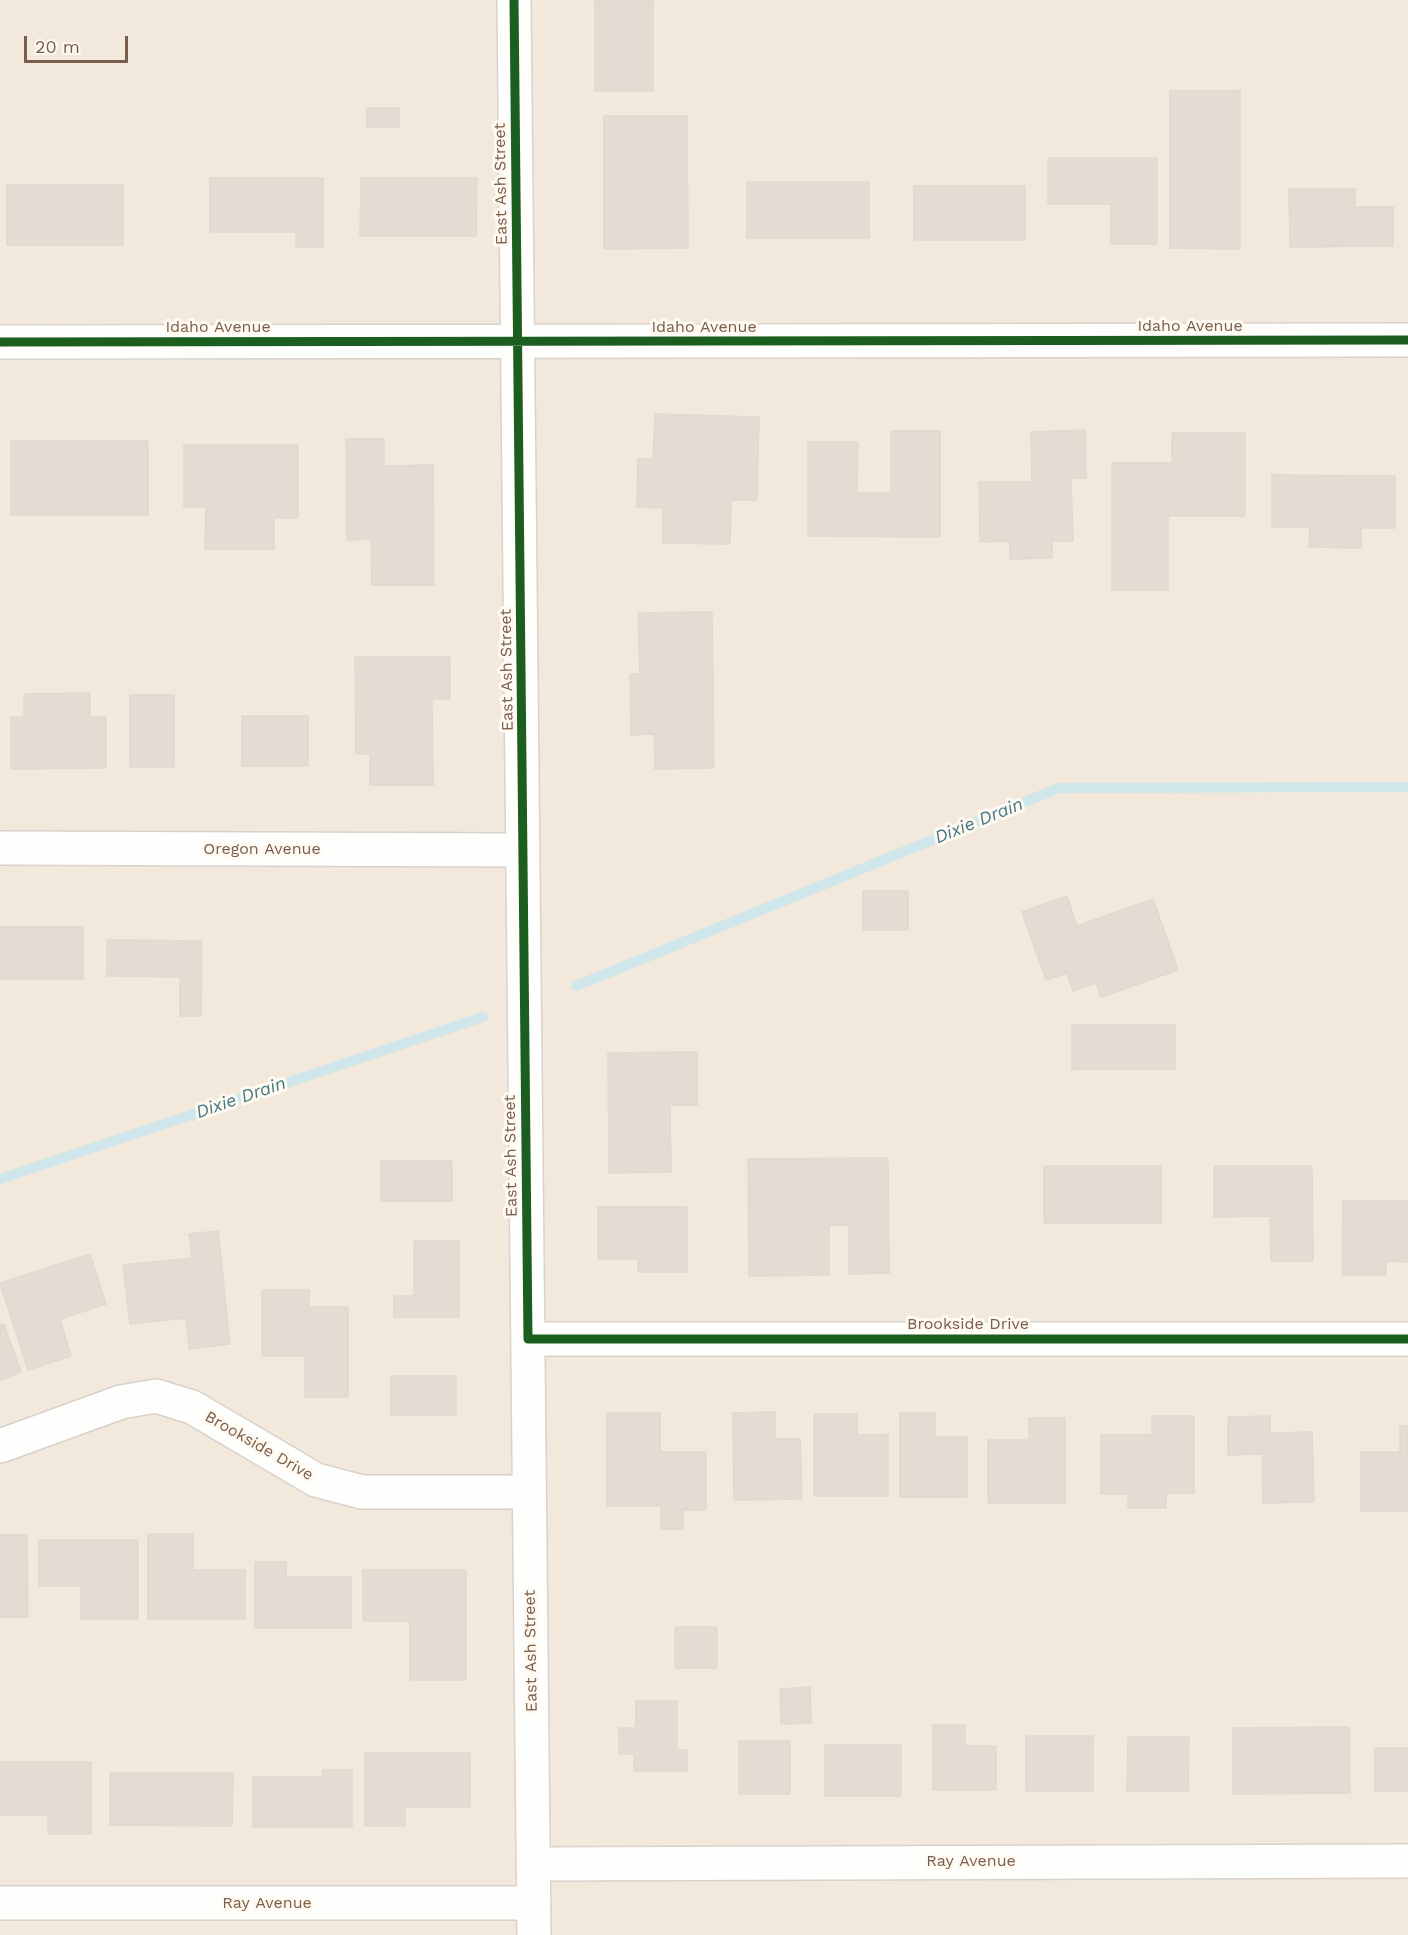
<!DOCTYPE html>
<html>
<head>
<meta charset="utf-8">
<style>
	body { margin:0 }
	#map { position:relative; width:1408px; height:1935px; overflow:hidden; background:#f9f5ee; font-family:"Work Sans",sans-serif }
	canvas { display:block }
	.scale { position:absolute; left:24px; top:36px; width:104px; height:27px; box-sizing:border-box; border:3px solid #7a5d4b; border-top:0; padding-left:8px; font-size:18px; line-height:21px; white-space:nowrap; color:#7a5d4b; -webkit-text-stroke:4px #fffaf1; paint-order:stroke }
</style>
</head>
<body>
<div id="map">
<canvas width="1408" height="1935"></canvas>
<div class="scale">20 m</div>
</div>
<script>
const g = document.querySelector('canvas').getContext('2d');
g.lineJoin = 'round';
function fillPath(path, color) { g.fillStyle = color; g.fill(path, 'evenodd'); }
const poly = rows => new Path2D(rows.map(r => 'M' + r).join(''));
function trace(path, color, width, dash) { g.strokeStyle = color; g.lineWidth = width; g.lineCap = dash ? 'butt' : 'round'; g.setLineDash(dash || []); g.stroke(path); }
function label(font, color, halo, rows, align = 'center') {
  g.font = font + ' "Work Sans",sans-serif'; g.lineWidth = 6; g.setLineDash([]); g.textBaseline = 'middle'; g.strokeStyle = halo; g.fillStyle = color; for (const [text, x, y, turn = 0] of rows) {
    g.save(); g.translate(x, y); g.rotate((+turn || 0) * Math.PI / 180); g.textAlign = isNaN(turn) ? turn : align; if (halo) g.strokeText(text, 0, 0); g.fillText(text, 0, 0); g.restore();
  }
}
fillPath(poly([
	[0,0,1408,0,1408,1935,0,1935]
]), '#f2e8dc');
trace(poly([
	[576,986,1059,788,1408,787],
	[0,1179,483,1017]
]), '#cfe7ea', 10);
const building = poly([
	[595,0,653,0,653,91,595,91,595,0],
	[1170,91,1240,91,1240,249,1170,248,1170,91],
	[367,108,399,108,399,127,367,127,367,108],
	[604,116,687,116,688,248,604,249,604,116],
	[1048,158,1157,158,1157,244,1111,244,1111,204,1048,204,1048,158],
	[210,178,323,178,323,247,296,247,296,232,210,232,210,178],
	[361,178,477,178,476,236,360,236,361,178],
	[747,182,869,182,869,238,747,238,747,182],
	[7,185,123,185,123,245,7,245,7,185],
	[914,186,1025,186,1025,240,914,240,914,186],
	[1289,189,1355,189,1355,207,1393,207,1393,246,1290,247,1289,189],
	[655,414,759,417,757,500,731,500,730,544,663,543,663,508,637,507,638,459,653,459,655,414],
	[1085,430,1086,478,1071,478,1073,541,1052,541,1052,558,1010,559,1010,541,980,542,979,482,1032,482,1031,432,1085,430],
	[891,431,940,431,940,537,808,536,808,442,858,442,857,493,891,493,891,431],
	[1172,433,1245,433,1245,516,1168,516,1168,590,1112,590,1112,463,1172,463,1172,433],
	[346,439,384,439,384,466,433,465,434,585,372,585,371,539,347,540,346,439],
	[11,441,148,441,148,515,11,515,11,441],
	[184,445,298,445,298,518,274,518,274,549,205,549,206,507,184,507,184,445],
	[1272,475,1395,476,1395,528,1361,528,1361,548,1309,547,1310,527,1272,527,1272,475],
	[712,612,714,768,655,769,654,734,631,735,630,674,640,674,638,613,712,612],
	[355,657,450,657,450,699,432,699,433,785,370,785,370,754,356,754,355,657],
	[90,693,90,717,106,717,106,768,11,769,11,717,24,717,24,694,90,693],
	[130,695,174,695,174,767,130,767,130,695],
	[242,716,308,716,308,766,242,766,242,716],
	[863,891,908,891,908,930,863,930,863,891],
	[1067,896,1077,926,1153,899,1178,970,1101,997,1096,983,1073,991,1067,973,1046,980,1022,912,1067,896],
	[0,927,83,927,83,979,0,979,0,927],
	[107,940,202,941,201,1016,180,1016,180,977,107,976,107,940],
	[1072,1025,1175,1025,1175,1069,1072,1069,1072,1025],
	[697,1052,697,1105,670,1105,671,1172,609,1173,608,1053,697,1052],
	[888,1158,889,1273,849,1274,849,1225,829,1225,829,1275,749,1276,748,1159,888,1158],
	[381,1161,452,1161,452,1201,381,1201,381,1161],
	[1044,1166,1161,1166,1161,1223,1044,1223,1044,1166],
	[1214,1166,1312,1166,1313,1261,1271,1261,1270,1216,1214,1217,1214,1166],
	[1343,1201,1408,1201,1408,1262,1386,1261,1386,1275,1342,1275,1343,1201],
	[598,1207,687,1207,687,1272,638,1272,638,1259,598,1259,598,1207],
	[218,1231,230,1344,189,1349,186,1318,130,1324,123,1265,192,1258,189,1234,218,1231],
	[414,1241,459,1241,459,1317,394,1317,394,1296,414,1296,414,1241],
	[90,1254,106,1304,60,1319,71,1356,28,1370,0,1283,90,1254],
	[262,1290,309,1290,309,1307,348,1307,348,1397,305,1397,305,1356,262,1356,262,1290],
	[4,1324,21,1372,0,1380,0,1325,4,1324],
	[391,1376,456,1376,456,1415,391,1415,391,1376],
	[775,1412,775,1439,800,1439,802,1499,734,1500,733,1413,775,1412],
	[607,1413,660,1413,660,1452,706,1452,706,1510,683,1510,683,1529,661,1529,661,1506,607,1506,607,1413],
	[900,1413,935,1413,935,1437,967,1437,967,1497,900,1497,900,1413],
	[814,1414,857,1414,857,1435,888,1435,888,1496,814,1496,814,1414],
	[1152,1416,1194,1416,1194,1493,1166,1493,1166,1508,1128,1508,1128,1494,1101,1494,1101,1435,1152,1435,1152,1416],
	[1270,1416,1270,1433,1312,1432,1314,1502,1263,1503,1262,1454,1228,1455,1228,1417,1270,1416],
	[1029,1418,1065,1418,1065,1503,988,1503,988,1440,1029,1440,1029,1418],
	[1400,1426,1408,1426,1408,1511,1361,1511,1361,1452,1400,1452,1400,1426],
	[148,1534,193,1534,193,1570,245,1570,245,1619,148,1619,148,1534],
	[0,1535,27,1535,28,1617,0,1617,0,1535],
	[39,1540,138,1540,138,1619,81,1619,81,1586,39,1586,39,1540],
	[255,1562,286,1562,286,1577,351,1577,351,1628,255,1628,255,1562],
	[363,1570,466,1570,466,1680,410,1680,410,1621,363,1621,363,1570],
	[675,1627,717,1627,717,1668,675,1668,675,1627],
	[810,1687,811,1723,781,1724,780,1689,810,1687],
	[636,1701,677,1701,677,1750,687,1750,687,1771,634,1771,634,1754,619,1754,619,1728,636,1728,636,1701],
	[933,1725,965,1725,965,1746,996,1746,996,1790,933,1790,933,1725],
	[1349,1727,1350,1793,1233,1794,1233,1728,1349,1727],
	[1026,1736,1093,1736,1093,1791,1026,1791,1026,1736],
	[1128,1737,1189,1737,1188,1791,1127,1791,1128,1737],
	[739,1741,790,1741,790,1794,739,1794,739,1741],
	[825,1745,901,1745,901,1796,825,1796,825,1745],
	[1375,1748,1408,1748,1408,1791,1375,1791,1375,1748],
	[365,1753,470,1753,470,1807,405,1807,405,1826,365,1826,365,1753],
	[0,1762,91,1762,91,1834,48,1834,48,1815,0,1815,0,1762],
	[323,1770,352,1770,352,1827,253,1827,253,1777,323,1777,323,1770],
	[110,1773,233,1773,232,1826,110,1825,110,1773]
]);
fillPath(building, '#e4dbd3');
trace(building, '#e2d8d0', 1.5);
const street = poly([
	[514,0,534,1935],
	[0,342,1408,340],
	[0,848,523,850],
	[528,1339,1408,1339],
	[0,1446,121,1402,156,1396,192,1407,316,1480,362,1492,528,1492],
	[534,1864,1408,1861],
	[0,1903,534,1903]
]);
trace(street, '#d9d2cc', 36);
trace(street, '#fefefc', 33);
trace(poly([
	[514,0,528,1339,1408,1339],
	[0,342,1408,340]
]), '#1b5e20', 9);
label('16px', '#7a5d4b', '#fffaf1', [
	["East Ash Street",501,184,-91],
	["Idaho Avenue",1190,326],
	["Idaho Avenue",218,327],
	["Idaho Avenue",704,327],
	["East Ash Street",507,670,-91],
	["Oregon Avenue",262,849],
	["East Ash Street",511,1156,-91],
	["Brookside Drive",968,1324],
	["Brookside Drive",259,1446,30],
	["East Ash Street",531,1651,-91],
	["Ray Avenue",971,1861],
	["Ray Avenue",267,1903]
]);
label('italic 18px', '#417a86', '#fffaf1', [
	["Dixie Drain",979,821,-22],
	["Dixie Drain",241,1098,-19]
]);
</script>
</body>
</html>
